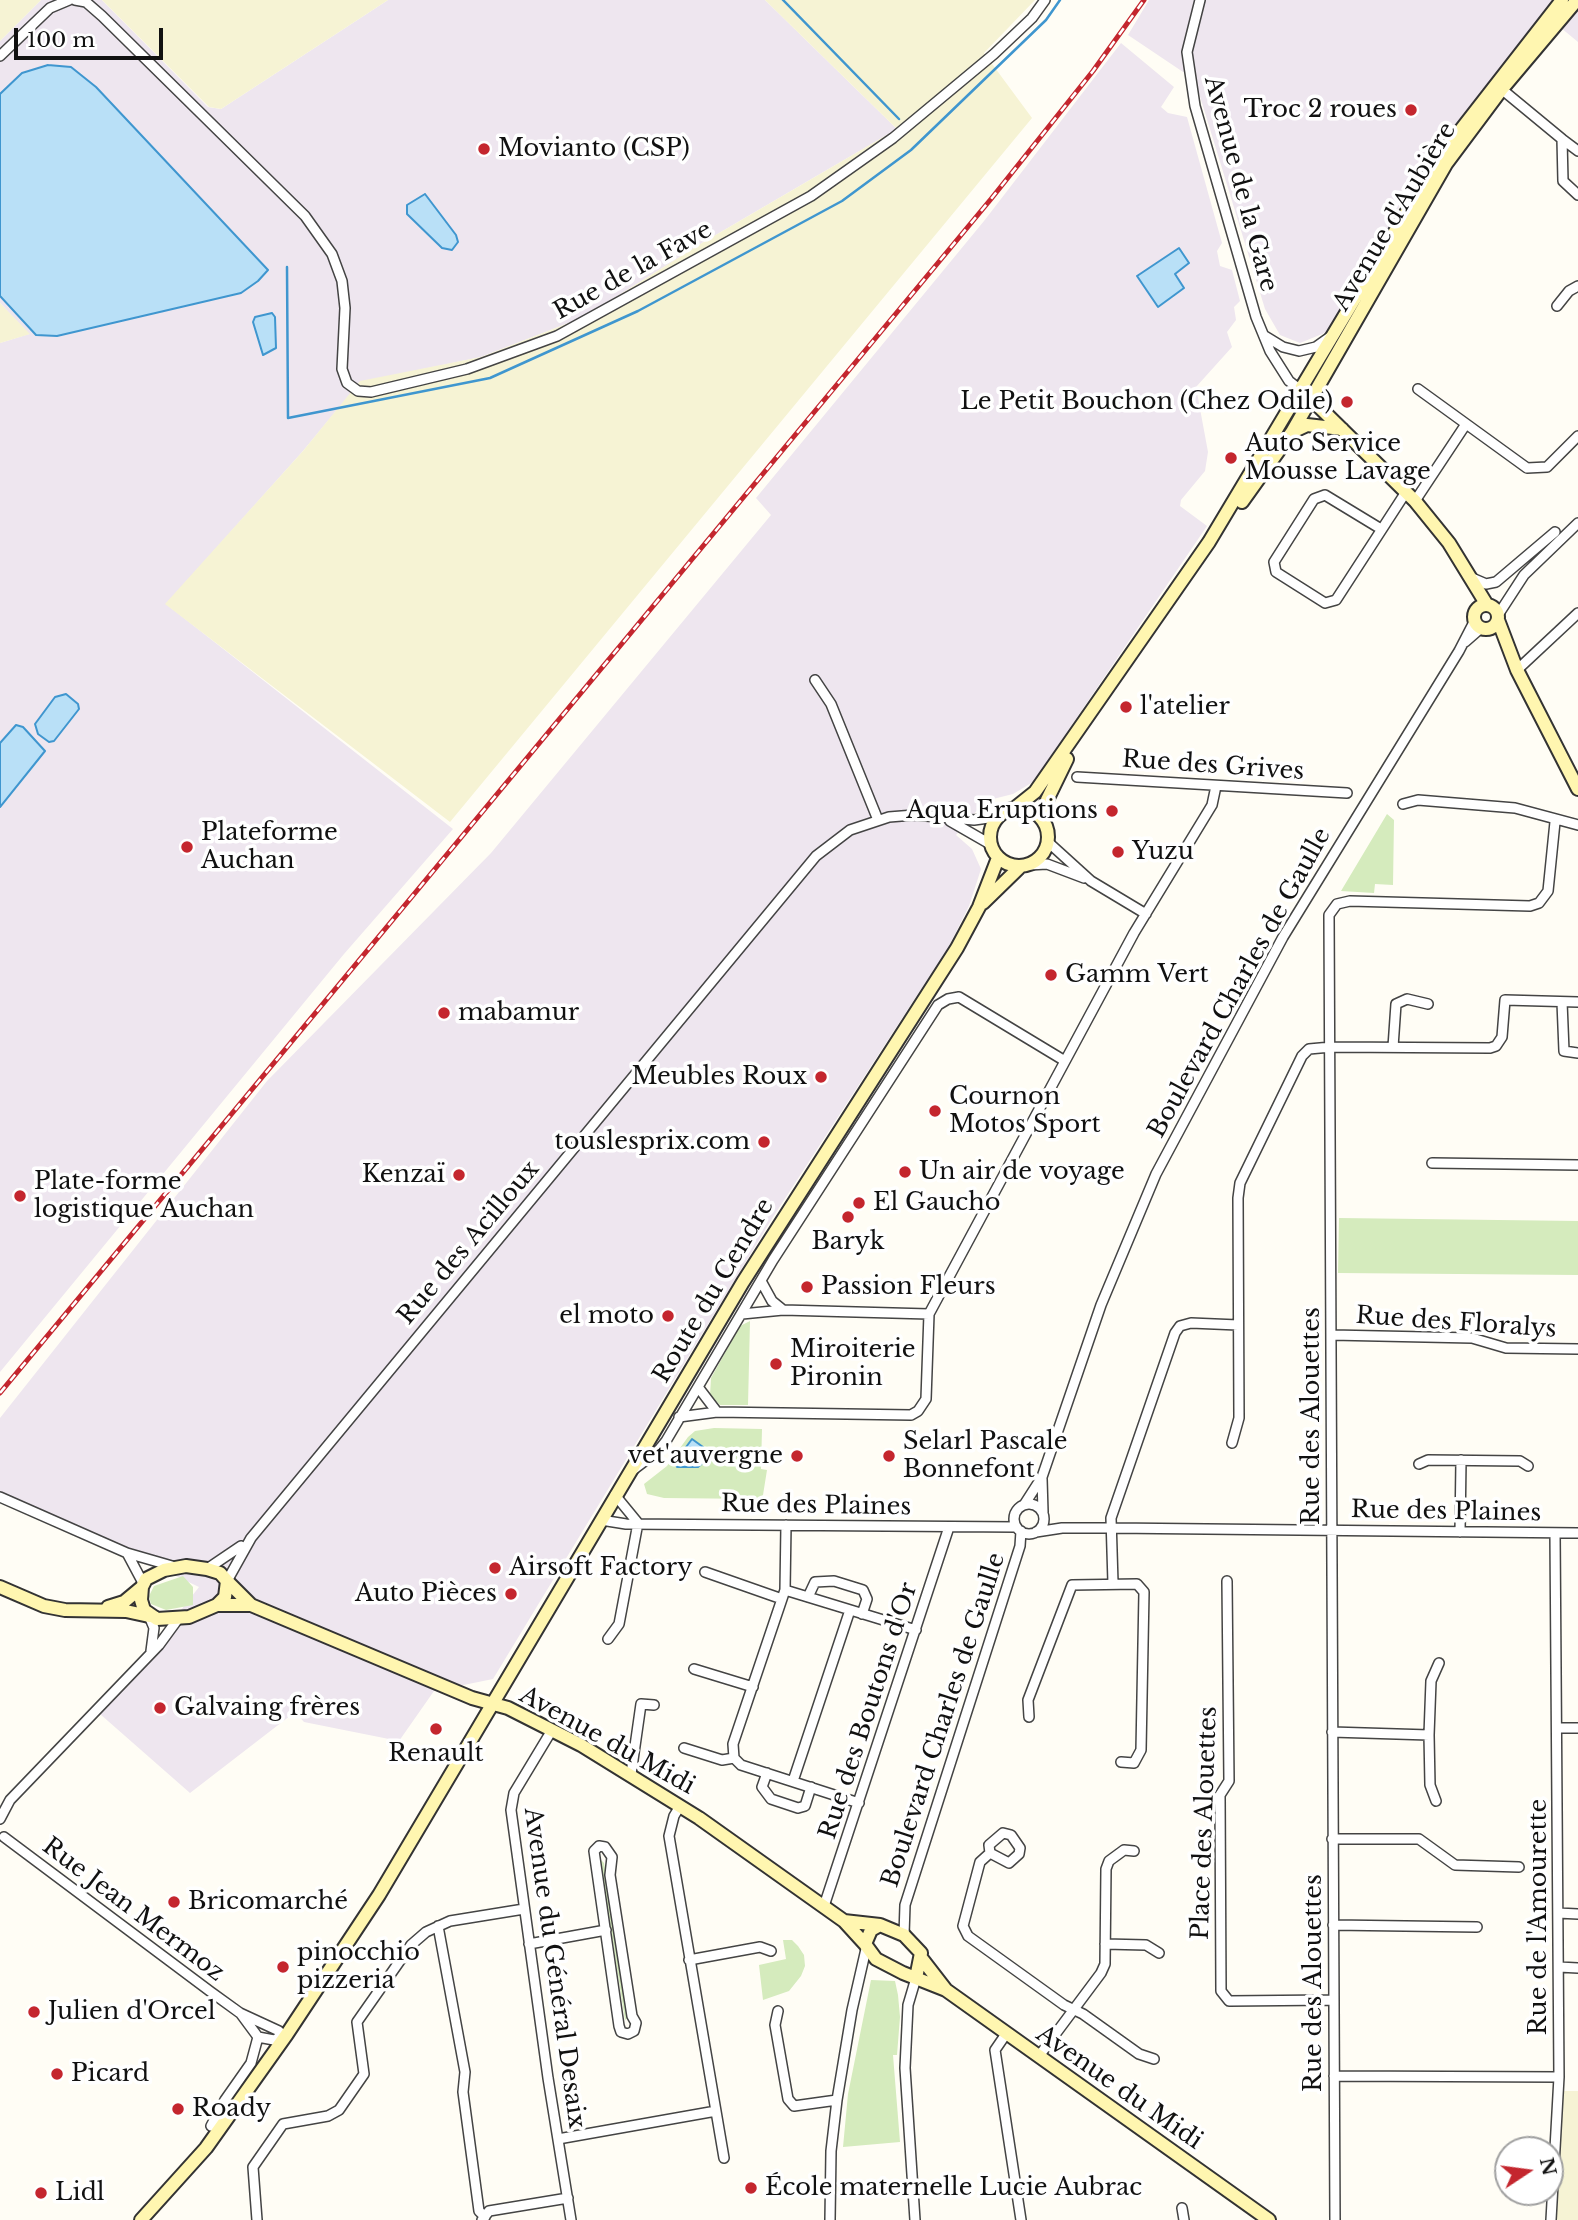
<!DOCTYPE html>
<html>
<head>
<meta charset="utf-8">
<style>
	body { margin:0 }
	#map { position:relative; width:1578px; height:2220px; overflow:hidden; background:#fffdf5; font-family:"Libre Baskerville",serif }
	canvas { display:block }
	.north { position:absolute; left:1494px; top:2136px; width:70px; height:70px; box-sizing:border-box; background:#fff; border:2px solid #a0a0a0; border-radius:50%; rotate:77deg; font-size:19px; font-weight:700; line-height:28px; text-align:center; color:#111 }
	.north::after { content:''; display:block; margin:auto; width:24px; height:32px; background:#c4262e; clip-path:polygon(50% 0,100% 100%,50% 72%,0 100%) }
	.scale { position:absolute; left:14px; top:28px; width:149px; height:32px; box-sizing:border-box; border:4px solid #111; border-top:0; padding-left:9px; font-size:21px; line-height:24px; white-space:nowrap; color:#111; -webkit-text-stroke:5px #fff; paint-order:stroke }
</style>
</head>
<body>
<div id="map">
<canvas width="1578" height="2220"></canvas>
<div class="north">N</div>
<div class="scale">100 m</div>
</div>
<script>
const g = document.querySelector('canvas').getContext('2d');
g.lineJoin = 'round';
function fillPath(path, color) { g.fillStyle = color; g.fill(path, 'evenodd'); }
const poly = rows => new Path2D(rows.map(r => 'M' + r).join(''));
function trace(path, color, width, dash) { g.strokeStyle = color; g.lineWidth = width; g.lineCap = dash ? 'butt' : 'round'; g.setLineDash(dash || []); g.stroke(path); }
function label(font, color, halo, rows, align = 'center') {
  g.font = font + ' "Libre Baskerville",serif'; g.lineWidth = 7; g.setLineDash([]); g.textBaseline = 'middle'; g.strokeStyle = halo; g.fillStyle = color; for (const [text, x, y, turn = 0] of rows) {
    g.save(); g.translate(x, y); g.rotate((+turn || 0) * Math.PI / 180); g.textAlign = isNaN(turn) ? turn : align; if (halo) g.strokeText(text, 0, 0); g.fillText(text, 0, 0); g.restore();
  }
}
fillPath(poly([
	[41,0,102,0,208,107,221,109,388,0,765,0,897,129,702,243,584,317,481,357,360,382,303,451,166,604,453,829,344,954,0,1372,0,343,29,334,0,303,0,41],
	[1149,0,1578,0,1578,42,1543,13,1420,169,1332,330,1300,343,1280,335,1265,309,1195,80,1128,35],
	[1121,43,1174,87,1161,107,1168,113,1187,117,1222,243,1217,251,1220,266,1232,270,1240,301,1234,307,1236,320,1227,332,1232,347,1196,387,1208,452,1205,471,1181,500,1180,506,1207,526,1033,782,1013,794,985,801,956,835,972,849,981,869,969,906,949,946,773,1217,493,1679,434,1691,399,1741,304,1722,295,1712,190,1793,100,1714,199,1587,0,1492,0,1418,267,1081,491,853,771,515,756,498,984,221]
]), '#eee6ef');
fillPath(poly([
	[0,0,41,0,0,41],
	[102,0,388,0,221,109,209,107],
	[765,0,1035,0,984,53,1032,118,450,822,165,604,303,451,360,381,481,357,584,317,702,243,897,129],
	[0,303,30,334,0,343],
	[1560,2091,1578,2091,1578,2220,1554,2220]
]), '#f6f3d4');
fillPath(poly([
	[1387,814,1394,820,1393,885,1375,884,1374,893,1341,891],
	[1339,1218,1578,1221,1578,1275,1338,1273],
	[750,1321,748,1405,720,1405,710,1395,711,1378,740,1326],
	[714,1428,762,1429,761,1469,767,1470,763,1495,759,1499,664,1498,647,1494,644,1484,667,1466,688,1437,695,1431],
	[183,1576,193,1587,193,1605,166,1610,151,1604,149,1596,154,1586],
	[600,1859,604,1863,629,2017,625,2020],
	[783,1940,792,1940,798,1946,804,1955,805,1966,801,1976,789,1991,763,2000,759,1965,786,1959],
	[871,1980,895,1981,898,1995,900,2017,897,2055,893,2055,900,2142,843,2147,848,2094]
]), '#d5ebbd');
const water = poly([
	[48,65,71,67,96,87,268,270,258,281,241,293,57,336,36,335,0,296,0,94,22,73,48,65],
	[425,194,456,235,458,242,452,250,442,248,407,214,407,205,425,194],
	[1179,248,1189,263,1175,274,1184,288,1158,307,1137,276,1179,248],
	[272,313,275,317,276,348,263,355,253,322,255,317,272,313],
	[66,694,78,704,79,709,54,741,49,742,38,734,35,724,55,697,66,694],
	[16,725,23,727,45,751,0,807,0,743,16,725],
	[692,1439,703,1447,706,1460,698,1467,677,1467,675,1462,692,1439]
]);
fillPath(water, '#b9e0f7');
trace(water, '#3f96cf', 2);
trace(poly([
	[783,0,899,119],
	[287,267,288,418,490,378,638,311,842,201,911,150,1046,20,1060,0]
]), '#3f96cf', 2.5);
const street = poly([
	[75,0,86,2,102,16,305,216,332,254,342,281,345,308,342,369,347,383,358,391,371,392,467,369,557,336,811,196,893,138,994,54,1032,18,1045,0],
	[1200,0,1187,52,1195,106,1256,317,1270,351,1289,381,1302,391],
	[0,56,50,8,69,0],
	[1499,87,1562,139,1563,181,1578,195],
	[1562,139,1578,151],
	[1557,306,1569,291,1578,286],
	[1265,336,1283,347,1299,351,1316,347,1330,337],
	[1418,389,1527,468,1547,467,1578,436],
	[1415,501,1466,424],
	[1381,529,1325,495,1314,499,1274,562,1276,572,1325,603,1336,600,1406,492],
	[1472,578,1486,584,1496,582,1555,532],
	[1498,615,1524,575,1578,523],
	[1465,642,1481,628],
	[1517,670,1578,613],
	[815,680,831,704,878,820],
	[1077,777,1347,793],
	[1403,804,1418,800,1515,808,1578,825],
	[950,821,990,844],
	[1048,842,1091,881,1146,914],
	[1029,865,1047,864,1084,878],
	[1562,1002,1564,1051,1578,1053],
	[1393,1047,1396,1004,1407,999,1428,1004],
	[1432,1163,1578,1165],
	[761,1281,772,1301,783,1310],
	[742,1314,783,1310,929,1314,1134,933,1212,805,1216,786],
	[1332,1335,1472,1338,1506,1348,1578,1349],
	[698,1387,717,1412],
	[679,1417,717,1412,911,1415,918,1411,926,1399,929,1314],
	[1232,1443,1239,1418,1238,1198,1240,1183,1302,1056,1309,1049,1331,1047,1490,1048,1496,1046,1502,1037,1505,1000,1578,1002],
	[1419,1464,1428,1460,1520,1461,1528,1466],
	[633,1470,658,1451,666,1441,773,1260,938,1005,948,999,959,997,1065,1061],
	[1042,1479,1043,1512],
	[615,1495,638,1523],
	[0,1497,127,1553,143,1583],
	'1014 1519a15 15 0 1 1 30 0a15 15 0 1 1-30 0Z',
	[1024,1505,1042,1477,1101,1305,1156,1174,1283,937,1459,651,1475,620],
	[601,1520,626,1524,1016,1527],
	[786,1525,785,1590,733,1744,734,1758,741,1765,859,1803],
	[1036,1532,1062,1528,1113,1528,1578,1533],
	[1460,1532,1461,1460],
	[127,1553,172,1566],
	[207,1569,241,1546],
	[705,1572,782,1599],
	[227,1581,251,1538,816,856,850,830,889,817,914,815,974,820,996,817],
	[1227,1581,1229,1781,1220,1795,1221,1991,1229,2001,1333,2000],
	[1113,1583,1111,1518,1175,1333,1180,1326,1191,1323,1238,1325],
	[785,1590,916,1630],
	[808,1597,815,1582,834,1581,863,1590,867,1599,862,1614],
	[149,1616,154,1628,151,1651],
	[608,1639,619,1624,638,1523],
	[694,1669,753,1687],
	[1029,1717,1028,1700,1072,1585,1137,1584,1144,1592,1141,1750,1134,1763,1121,1762],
	[1557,1728,1578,1728],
	[552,1730,514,1793,511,1810,548,2078,571,2220],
	[1332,1732,1429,1735],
	[684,1748,722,1760,734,1758],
	[767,1773,762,1787,771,1799,798,1808,805,1806,811,1787],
	[631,1774,641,1704,654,1705],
	[793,1781,850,1610],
	[1436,1801,1430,1785,1429,1735,1431,1681,1439,1663],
	[680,1806,674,1816,669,1836,724,2158],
	[0,1819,10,1800,159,1645,178,1619],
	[4,1837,211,1992,240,2013,279,2031,280,2044],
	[1332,1839,1419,1839,1455,1865,1519,1867],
	[599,1846,605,1847,612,1857,610,1875,632,2016,636,2023,634,2031,628,2034,621,2032,619,2026,594,1851,599,1846],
	[990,1853,1009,1863,1019,1854,1020,1848,1011,1835,1003,1833,989,1845,990,1853,980,1862,963,1926,968,1936,1064,2005,1083,2014,1139,2054,1154,2059],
	[824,1906,949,1527],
	[1558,1913,1578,1914],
	[1333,1925,1477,1927],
	[438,1926,465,2072,463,2092,479,2211,485,2217],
	[904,1935,905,1905,1020,1546,1021,1531],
	[529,1944,606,1930],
	[1105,1944,1146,1945,1159,1953],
	[689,1960,760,1947,771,1951],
	[1559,1967,1578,1968],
	[778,2011,775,2025,788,2099,794,2106,837,2100],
	[241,2014,258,2037,274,2040,284,2035],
	[1006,2034,995,2050,1021,2220],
	[1039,2056,1101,1973,1105,1964,1106,1869,1109,1861,1124,1850,1134,1851],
	[1334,2076,1559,2077,1555,1533],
	[211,2126,225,2100,251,2063,258,2037],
	[558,2139,716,2111],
	[1182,2208,1184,2220],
	[257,2220,253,2167,283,2124,328,2116,339,2110,364,2074,357,2022,411,1945,426,1932,450,1921,524,1909],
	[482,2220,489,2211,568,2198],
	[830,2220,831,2151,837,2100,852,2010,866,1949],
	[915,2220,905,2068,908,2005,916,1978],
	[1335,2220,1329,915,1337,904,1350,901,1530,906,1539,903,1548,891,1555,822],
	[1551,2220,1559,2077]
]);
const secondary = poly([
	[1306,394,1415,501,1449,543,1487,605],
	[1292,432,1307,425,1342,429],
	[1242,502,1292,432,1446,164,1502,89,1577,0],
	'1474 617a12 12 0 1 1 24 0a12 12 0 1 1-24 0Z',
	[1498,620,1517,670,1578,789],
	'990 837a29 29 0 1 1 58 0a29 29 0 1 1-58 0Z',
	[1015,808,1035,792,1209,542,1439,158,1562,0],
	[1043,820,1047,800,1067,759],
	[983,903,1021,866],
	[227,1581,251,1605],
	[0,1587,44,1606,65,1610,126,1611,149,1616],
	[217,1605,225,1597,227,1581,220,1573,207,1569,186,1566,164,1570,146,1579,142,1587,141,1600,144,1610,157,1619,189,1617,217,1605,251,1605,472,1698,508,1708,581,1745,699,1818,844,1921,865,1944],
	[108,1607,124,1602,142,1587],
	[844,1921,880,1925,904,1935,921,1953,916,1978],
	[880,1925,871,1930,865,1944,876,1959,903,1973,946,1990,1269,2220],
	[922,1959,946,1990],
	[141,2220,206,2148,287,2034,379,1895,743,1282,957,948,979,907,998,858]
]);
trace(street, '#444', 12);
trace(secondary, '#333', 16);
trace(street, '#fff', 9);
trace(secondary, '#fff6b0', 12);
const rail = poly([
	[0,1393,991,199,1093,71,1144,0]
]);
trace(rail, '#c4262e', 5);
trace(rail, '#fff', 2.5, [8]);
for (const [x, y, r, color] of [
	[1411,110,7,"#c4262e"],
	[484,149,7,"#c4262e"],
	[1347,402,7,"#c4262e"],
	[1231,458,7,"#c4262e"],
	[1126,707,7,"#c4262e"],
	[1112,811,7,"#c4262e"],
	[187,847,7,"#c4262e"],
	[1118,852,7,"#c4262e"],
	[1051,975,7,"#c4262e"],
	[444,1013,7,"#c4262e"],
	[821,1077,7,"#c4262e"],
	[935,1111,7,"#c4262e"],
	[764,1142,7,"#c4262e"],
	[905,1172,7,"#c4262e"],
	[459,1175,7,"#c4262e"],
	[20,1196,7,"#c4262e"],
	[859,1203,7,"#c4262e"],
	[848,1217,7,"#c4262e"],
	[807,1287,7,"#c4262e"],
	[668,1316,7,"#c4262e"],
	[776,1364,7,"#c4262e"],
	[797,1456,7,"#c4262e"],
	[889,1456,7,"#c4262e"],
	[495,1568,7,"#c4262e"],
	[511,1594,7,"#c4262e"],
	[160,1708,7,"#c4262e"],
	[436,1729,7,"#c4262e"],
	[174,1902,7,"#c4262e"],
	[283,1967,7,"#c4262e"],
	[34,2012,7,"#c4262e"],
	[57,2074,7,"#c4262e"],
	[178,2109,7,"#c4262e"],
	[751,2188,7,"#c4262e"],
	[41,2193,7,"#c4262e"]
]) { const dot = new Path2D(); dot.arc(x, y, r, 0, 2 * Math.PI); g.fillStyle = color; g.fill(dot); trace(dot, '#fff', 2.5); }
label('24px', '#111', '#fff', [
	["Troc 2 roues",1397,110,"right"],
	["Movianto (CSP)",498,149],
	["Le Petit Bouchon (Chez Odile)",1333,402,"right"],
	["Auto Service",1245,444],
	["Mousse Lavage",1245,472],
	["l'atelier",1140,707],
	["Aqua Eruptions",1098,811,"right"],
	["Plateforme",201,833],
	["Auchan",201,861],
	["Yuzu",1132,852],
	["Gamm Vert",1065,975],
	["mabamur",458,1013],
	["Meubles Roux",807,1077,"right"],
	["Cournon",949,1097],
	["Motos Sport",949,1125],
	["touslesprix.com",750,1142,"right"],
	["Un air de voyage",919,1172],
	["Kenzaï",445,1175,"right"],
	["Plate-forme",34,1182],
	["logistique Auchan",34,1210],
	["El Gaucho",873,1203],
	["Baryk",848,1242,"center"],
	["Passion Fleurs",821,1287],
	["el moto",654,1316,"right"],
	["Miroiterie",790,1350],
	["Pironin",790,1378],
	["Selarl Pascale",903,1442],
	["Bonnefont",903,1470],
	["vet'auvergne",783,1456,"right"],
	["Airsoft Factory",509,1568],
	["Auto Pièces",497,1594,"right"],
	["Galvaing frères",174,1708],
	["Renault",436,1754,"center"],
	["Bricomarché",188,1902],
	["pinocchio",297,1953],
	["pizzeria",297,1981],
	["Julien d'Orcel",48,2012],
	["Picard",71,2074],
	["Roady",192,2109],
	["École maternelle Lucie Aubrac",765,2188],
	["Lidl",55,2193]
], 'left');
label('24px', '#111', '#fff', [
	["Avenue de la Gare",1240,184,75],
	["Avenue d'Aubière",1395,217,-59],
	["Rue de la Fave",633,271,-29],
	["Rue des Grives",1213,766,4],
	["Boulevard Charles de Gaulle",1240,983,-61],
	["Rue des Acilloux",469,1243,-50],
	["Route du Cendre",714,1291,-59],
	["Rue des Floralys",1456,1323,4],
	["Rue des Alouettes",1312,1416,-90],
	["Rue des Plaines",816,1506,1],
	["Rue des Plaines",1446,1512,1],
	["Rue des Boutons d'Or",869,1711,-72],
	["Boulevard Charles de Gaulle",944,1720,-72],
	["Avenue du Midi",607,1741,29],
	["Place des Alouettes",1205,1823,-88],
	["Rue Jean Mermoz",133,1910,37],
	["Rue de l'Amourette",1539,1917,-90],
	["Avenue du Général Desaix",554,1968,82],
	["Rue des Alouettes",1314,1983,-90],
	["Avenue du Midi",1119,2088,35]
]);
</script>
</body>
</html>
